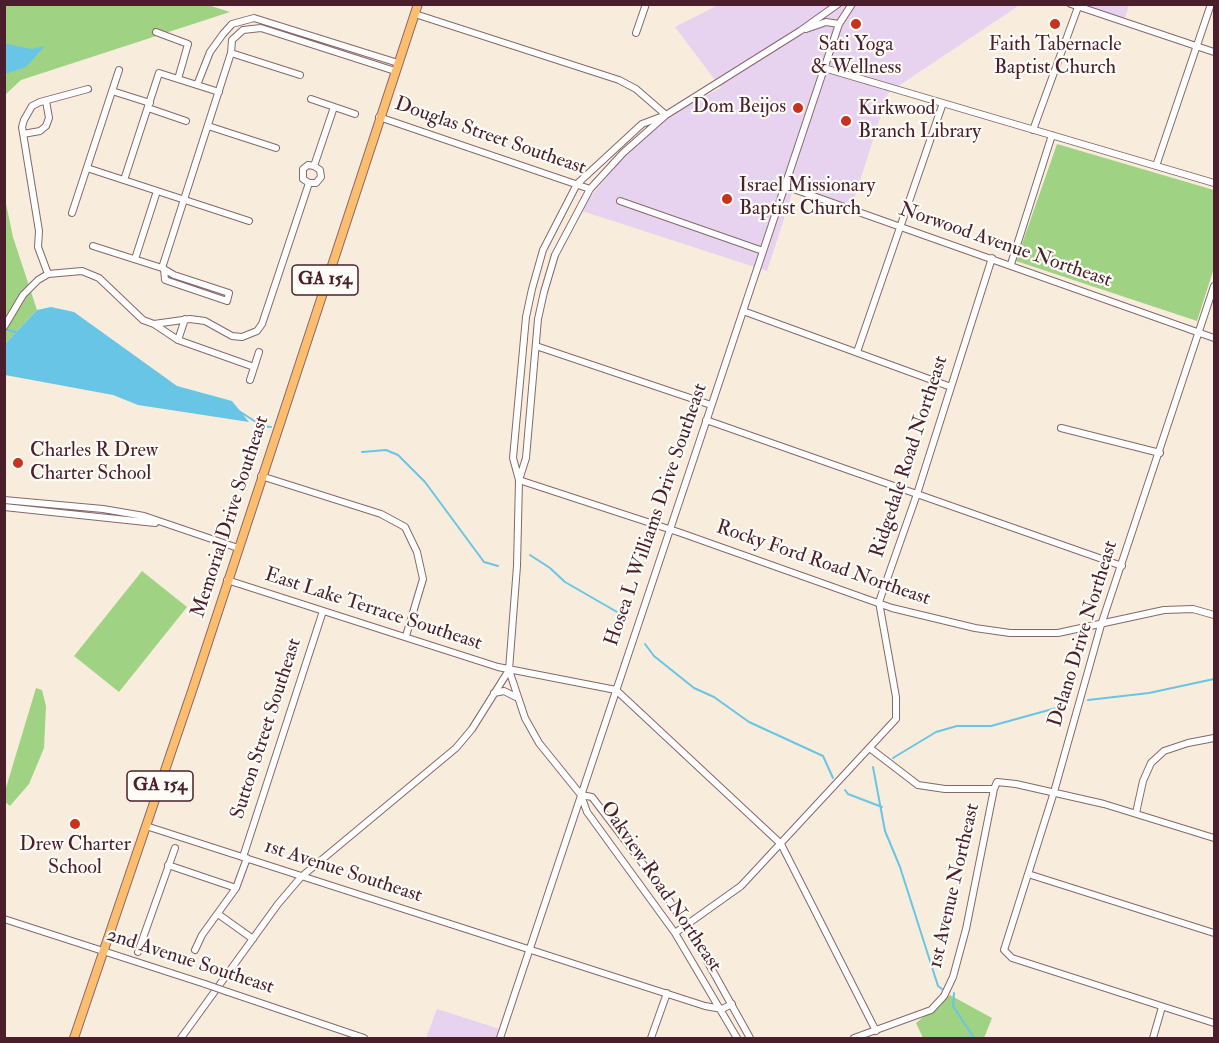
<!DOCTYPE html>
<html>
<head>
<meta charset="utf-8">
<style>
	body { margin:0 }
	#map { position:relative; width:1219px; height:1043px; overflow:hidden; background:#f8eddc; font-family:"IM FELL Double Pica",serif }
	canvas { display:block }
	.frame { position:absolute; inset:0; border:6px solid #4a1f2b; pointer-events:none }
</style>
</head>
<body>
<div id="map">
<canvas width="1219" height="1043"></canvas>
<div class="frame"></div>
</div>
<script>
const g = document.querySelector('canvas').getContext('2d');
g.lineJoin = 'round';
function fillPath(path, color) { g.fillStyle = color; g.fill(path, 'evenodd'); }
const poly = rows => new Path2D(rows.map(r => 'M' + r).join(''));
function trace(path, color, width, dash) { g.strokeStyle = color; g.lineWidth = width; g.lineCap = dash ? 'butt' : 'round'; g.setLineDash(dash || []); g.stroke(path); }
function label(font, color, halo, rows, align = 'center') {
  g.font = font + ' "IM FELL Double Pica",serif'; g.lineWidth = 4.5; g.setLineDash([]); g.textBaseline = 'middle'; g.strokeStyle = halo; g.fillStyle = color; for (const [text, x, y, turn = 0] of rows) {
    g.save(); g.translate(x, y); g.rotate((+turn || 0) * Math.PI / 180); g.textAlign = isNaN(turn) ? turn : align; if (halo) g.strokeText(text, 0, 0); g.fillText(text, 0, 0); g.restore();
  }
}
fillPath(poly([
	[718,5,1020,5,888,93,850,212,793,191,767,271,579,210,655,120,721,88,675,27],
	[1061,5,1129,5,1123,24],
	[437,1009,503,1030,501,1038,426,1038]
]), '#e7d2ef');
fillPath(poly([
	[205,4,230,12,21,80,5,95,5,5],
	[1057,144,1214,190,1214,268,1197,321,1016,261],
	[4,194,13,237,37,310,5,344],
	[142,571,187,607,119,692,74,656],
	[36,688,42,690,46,706,44,748,29,784,10,806,5,802,5,791],
	[950,995,992,1018,984,1038,923,1038,916,1023]
]), '#9fd383');
fillPath(poly([
	[7,44,32,49,45,46,26,67,5,74,5,46],
	[51,307,74,312,177,386,232,401,249,422,138,405,113,395,5,375,5,344,37,310]
]), '#68c5e6');
trace(poly([
	[4,329,19,333],
	[239,411,262,426,271,427],
	[362,452,386,450,398,455,425,482,484,562,498,566],
	[530,555,550,568,565,582,624,616],
	[645,644,654,656,694,688,714,697,749,722,823,756,833,778],
	[1088,700,1149,693,1214,679],
	[893,758,936,732,957,726,991,726,1067,705],
	[873,767,885,831,900,867,938,986,942,989],
	[845,790,848,794,882,807],
	[954,993,953,1006,974,1038]
]), '#68c5e6', 2);
const minor = poly([
	[1071,4,1214,52],
	[415,14,619,80,636,89,666,115],
	[806,29,826,22,839,24],
	[156,32,188,44,178,79],
	[636,33,646,4],
	[231,53,300,75],
	[824,68,1214,183],
	[197,85,210,52,223,34,232,24,254,18,398,63],
	[112,91,150,103],
	[311,99,355,114],
	[148,108,186,121],
	[666,115,642,124,577,184,543,250,532,289,526,317,513,458,519,480,517,566,509,670,525,718,539,743,581,795,587,812,675,933,737,1038],
	[379,117,590,189],
	[208,126,276,148],
	[1033,130,1078,7],
	[23,134,40,131,46,126,49,118,46,101],
	[1156,166,1211,4],
	[87,168,249,221],
	[124,180,159,73,219,92],
	[309,183,303,179,303,169,308,165,314,166],
	[785,186,1214,338],
	[620,201,763,251],
	[72,213,119,70],
	[93,246,162,268,231,53,232,40,243,30,261,28,395,71],
	[135,259,157,191],
	[1011,264,1052,135],
	[162,268,174,275,229,293,227,301,165,280,164,269],
	[48,274,38,247,39,231,22,127,24,120,32,106,40,102,88,89],
	[1214,286,1101,625,1054,792,1004,950,1012,958,1214,1023],
	[743,311,951,387],
	[154,324,190,319,205,321,232,336,242,337,257,331,262,324,309,183,316,183,321,177,320,170,314,166,334,107],
	[4,327,23,295,38,280,48,274,82,271,99,278,143,320,154,324,178,340,254,367],
	[178,340,185,319],
	[536,346,711,405],
	[857,352,943,103],
	[250,380,259,352],
	[706,420,1122,566],
	[1061,428,1160,453],
	[261,476,381,514,405,527,417,552,423,579,406,636],
	[519,480,681,533,892,608,975,628,1010,633,1058,633,1164,610,1193,609,1214,615],
	[519,480,526,458,538,319,544,292,555,255,590,189,623,153,666,115,800,31,838,4],
	[4,500,103,509,144,516,238,548],
	[4,507,155,523],
	[227,580,498,667,616,690,781,844,876,1031],
	[494,693,504,691,516,697],
	[871,749,918,785,945,789,994,789,997,782,1016,784,1104,804,1214,838],
	[581,795,592,797,662,889,701,950,750,1038],
	[1136,813,1143,781,1151,763,1164,751,1188,743,1214,738],
	[146,826,705,1006,722,1009,732,1004],
	[243,857,323,611],
	[168,865,236,888],
	[1028,874,1214,933],
	[218,914,253,939],
	[4,919,205,984],
	[675,933,741,886,896,719,896,697,879,602,917,494,992,258],
	[195,950,202,935,236,888,247,858],
	[138,952,175,848],
	[228,992,364,1038],
	[181,1038,278,904,301,877,456,748,472,729,509,670],
	[500,1038,839,24,852,4],
	[651,1038,667,993],
	[854,1038,931,1010,944,996,953,977,966,929,994,789],
	[1153,1038,1162,1007]
]);
const major = poly([
	[74,1038,194,685,418,4]
]);
trace(minor, '#876769', 8);
trace(major, '#876769', 10);
trace(minor, '#fff', 6);
trace(major, '#fcbd6f', 8);
const minorBridge = poly([
	[205,984,228,992]
]);
trace(minorBridge, '#876769', 8, []);
trace(minorBridge, '#fff', 6);
for (const [x, y, r, color] of [
	[856,24,6,"#c8321e"],
	[1055,24,6,"#c8321e"],
	[798,108,6,"#c8321e"],
	[846,121,6,"#c8321e"],
	[727,199,6,"#c8321e"],
	[18,463,6,"#c8321e"],
	[75,824,6,"#c8321e"]
]) { const dot = new Path2D(); dot.arc(x, y, r, 0, 2 * Math.PI); g.fillStyle = color; g.fill(dot); trace(dot, '#fdfcf7', 2); }
for (const [x, y, w] of [
	[325,280,66],
	[160,786,66]
]) { const box = new Path2D(); box.roundRect(x - w / 2, y - 15, w, 30, 4.5); g.fillStyle = '#fdfcf7'; g.fill(box); trace(box, '#4a1f2b', 1.5); }
label('bold 18px', '#4a1f2b', null, [
	["GA 154",325,280],
	["GA 154",160,786]
]);
label('20px', '#4a1f2b', '#fdfcf7', [
	["Sati Yoga",856,46],
	["& Wellness",856,69],
	["Faith Tabernacle",1055,46],
	["Baptist Church",1055,69],
	["Dom Beijos",786,108,"right"],
	["Kirkwood",858,110,"left"],
	["Branch Library",858,133,"left"],
	["Israel Missionary",739,187,"left"],
	["Baptist Church",739,210,"left"],
	["Charles R Drew",30,452,"left"],
	["Charter School",30,475,"left"],
	["Drew Charter",75,846],
	["School",75,869]
]);
label('20px', '#4a1f2b', '#fdfcf7', [
	["Douglas Street Southeast",490,137,19],
	["Norwood Avenue Northeast",1005,246,19],
	["Ridgedale Road Northeast",910,457,-72],
	["Hosea L Williams Drive Southeast",657,515,-71],
	["Memorial Drive Southeast",231,517,-72],
	["Rocky Ford Road Northeast",823,564,19],
	["East Lake Terrace Southeast",373,610,18],
	["Delano Drive Northeast",1084,634,-73],
	["Sutton Street Southeast",267,729,-72],
	["1st Avenue Southeast",343,872,18],
	["1st Avenue Northeast",955,886,-77],
	["Oakview Road Northeast",660,887,56],
	["2nd Avenue Southeast",190,962,18]
]);
</script>
</body>
</html>
